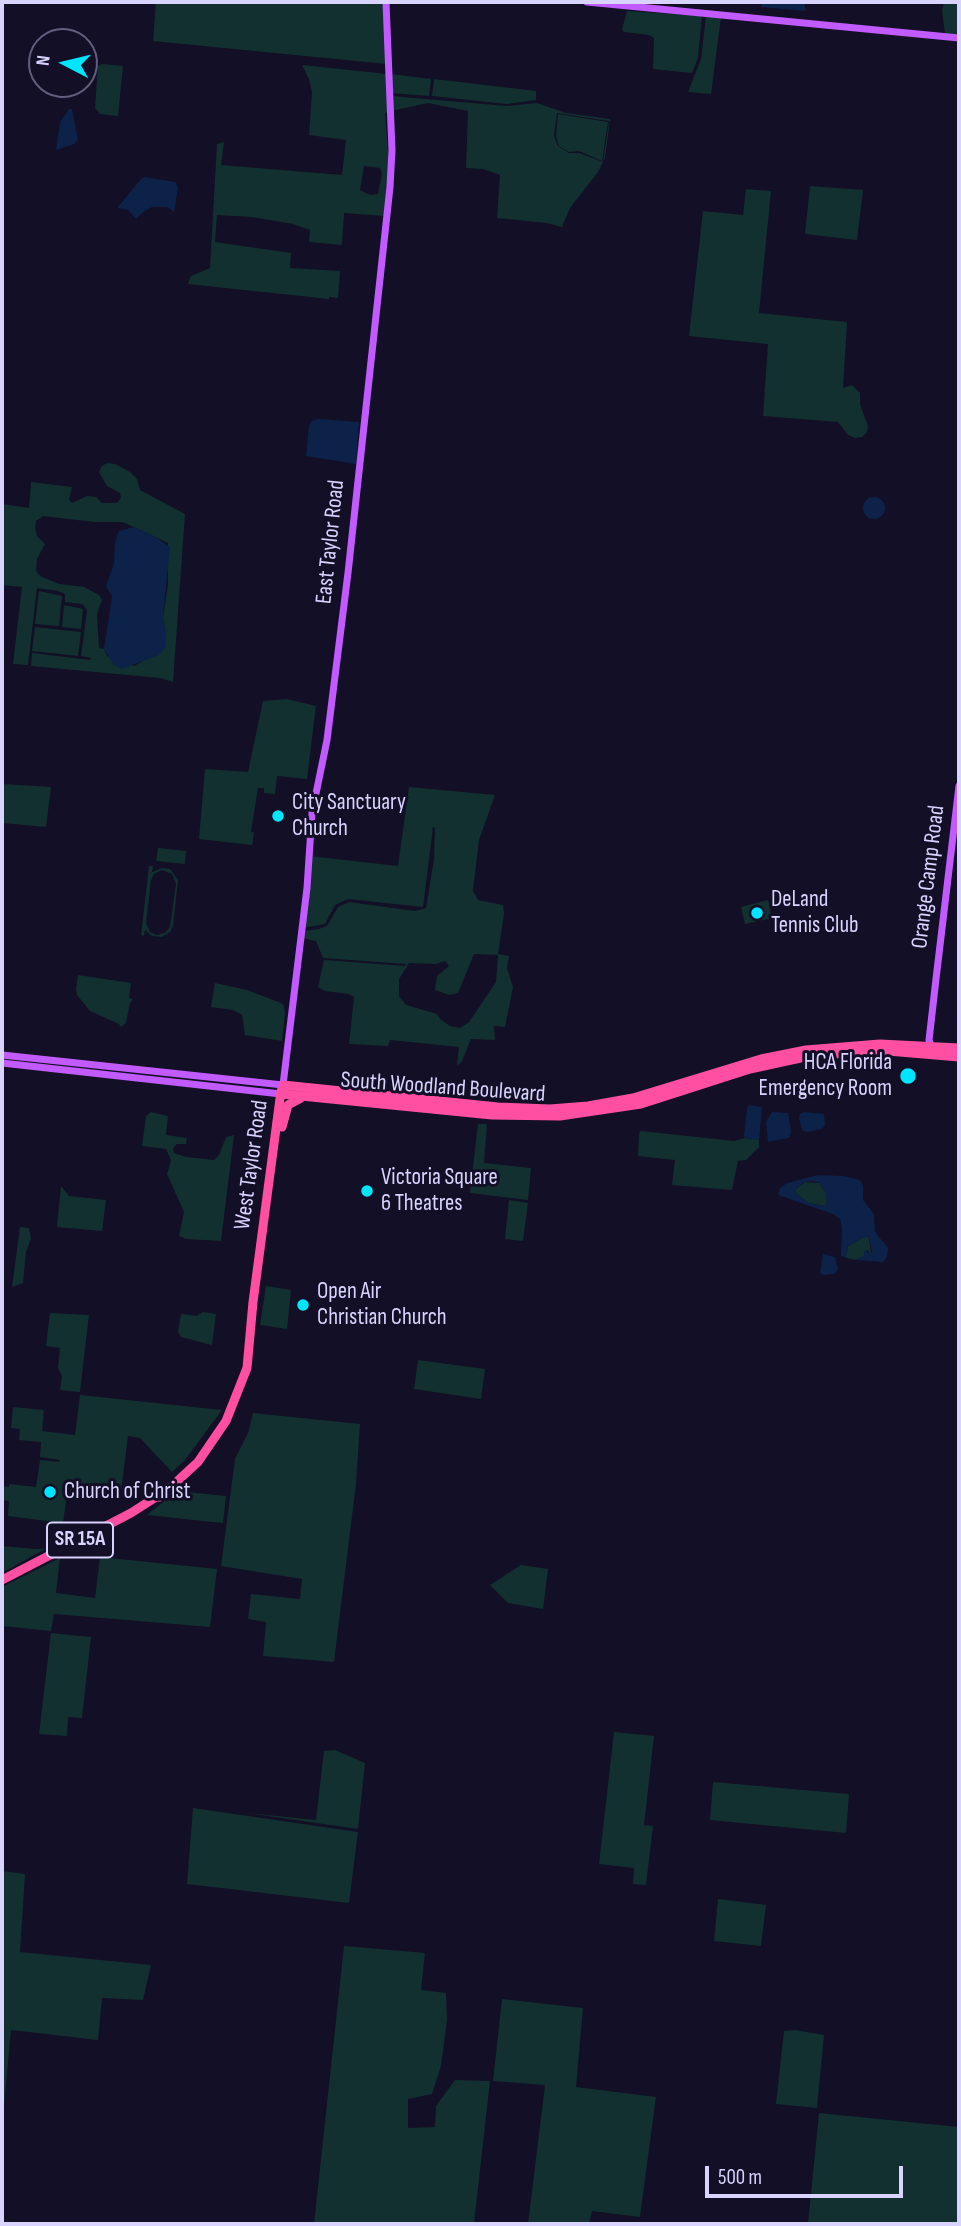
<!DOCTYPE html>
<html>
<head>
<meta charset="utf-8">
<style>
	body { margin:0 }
	#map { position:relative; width:961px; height:2226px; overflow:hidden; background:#130f26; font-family:"Sofia Sans Condensed",sans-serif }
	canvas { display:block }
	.frame { position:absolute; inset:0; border:4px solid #d9d4ff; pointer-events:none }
	.north { position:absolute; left:28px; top:28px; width:70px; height:70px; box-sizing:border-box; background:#130f26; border:2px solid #625e7d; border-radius:50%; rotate:277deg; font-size:19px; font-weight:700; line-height:28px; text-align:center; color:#d9d4ff }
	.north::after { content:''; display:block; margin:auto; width:24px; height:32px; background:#00e5ff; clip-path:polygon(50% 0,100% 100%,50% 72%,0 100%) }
	.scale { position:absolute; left:705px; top:2166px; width:198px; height:32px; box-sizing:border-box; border:4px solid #d9d4ff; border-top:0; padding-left:9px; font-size:21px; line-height:24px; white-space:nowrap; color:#d9d4ff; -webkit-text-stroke:5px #130f26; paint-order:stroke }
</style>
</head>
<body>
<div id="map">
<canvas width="961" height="2226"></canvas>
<div class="frame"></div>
<div class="north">N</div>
<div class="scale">500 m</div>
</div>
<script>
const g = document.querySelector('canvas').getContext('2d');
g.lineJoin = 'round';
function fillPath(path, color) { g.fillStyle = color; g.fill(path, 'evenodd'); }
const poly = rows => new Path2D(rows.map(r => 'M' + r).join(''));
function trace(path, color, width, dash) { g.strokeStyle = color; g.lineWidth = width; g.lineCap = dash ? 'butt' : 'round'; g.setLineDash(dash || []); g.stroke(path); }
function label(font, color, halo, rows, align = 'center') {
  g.font = font + ' "Sofia Sans Condensed",sans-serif'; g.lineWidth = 6; g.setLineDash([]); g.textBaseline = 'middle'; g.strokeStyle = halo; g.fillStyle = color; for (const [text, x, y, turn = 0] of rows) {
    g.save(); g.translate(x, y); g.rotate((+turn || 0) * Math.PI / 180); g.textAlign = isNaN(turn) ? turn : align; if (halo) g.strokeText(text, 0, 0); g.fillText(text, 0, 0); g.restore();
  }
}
fillPath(poly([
	[156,2,385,2,387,64,153,41],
	[944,2,959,2,959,36,945,35,942,10],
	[627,11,702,16,698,58,692,73,653,69,654,38,649,35,624,32,622,29],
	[706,16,721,17,711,94,688,92,701,59],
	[102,64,123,66,118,116,100,114,95,108,98,66],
	[302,65,387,74,388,112,385,113,389,162,384,216,344,213,342,245,309,242,310,230,293,224,252,217,217,215,215,242,291,253,290,268,340,271,338,298,329,297,329,299,188,284,191,276,210,268,217,144,224,142,221,165,342,175,346,140,309,135,312,92,309,79],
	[364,166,380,168,382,174,378,194,370,195,360,190],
	[390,74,431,79,429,96,391,93],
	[434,79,536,91,536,100,507,104,432,96],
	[391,96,507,106,537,103,566,113,610,119,605,158,598,172,570,208,562,227,547,223,497,218,500,175,483,169,466,168,468,111,428,103,391,111],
	[557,113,609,121,603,162,579,153,569,153,558,146,554,136],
	[558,114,608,122,602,161,579,151,569,152,559,146,556,136],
	[810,186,863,190,857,240,805,234],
	[746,189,771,191,759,313,847,322,843,388,852,385,860,393,860,404,868,426,867,432,862,437,855,438,848,435,838,422,763,416,768,344,689,336,703,211,743,215],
	[107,463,115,464,130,472,137,479,140,490,185,514,173,682,160,678,31,666,32,653,90,660,91,658,81,656,87,611,85,607,82,604,65,602,65,594,58,591,37,588,28,665,13,664,22,587,2,585,2,504,29,508,31,482,72,487,69,500,72,503,87,496,96,497,102,503,117,503,121,498,120,493,107,486,99,472,102,466],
	[43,516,94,522,123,522,168,543,168,585,163,617,166,635,143,661,134,666,107,656,104,649,99,648,97,614,102,600,99,595,84,587,59,584,40,576,36,571,37,559,45,544,37,536,35,528,36,521],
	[39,591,62,596,59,626,35,624],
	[64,605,83,609,81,629,62,627],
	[35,627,81,632,78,656,32,651],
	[287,699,316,706,307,779,277,776,275,794,264,793,264,788,258,788,251,831,254,833,252,845,199,839,205,769,248,772,263,701],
	[2,784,51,787,46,827,2,823],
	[409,787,495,795,479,840,473,891,478,900,503,905,504,914,498,954,509,956,507,968,513,987,505,1027,494,1026,495,1040,471,1039,462,1061,457,1066,459,1047,390,1040,388,1046,349,1044,354,997,349,994,325,991,318,987,324,960,405,966,406,964,323,958,316,941,302,938,303,931,319,929,327,926,338,907,349,902,415,911,426,908,434,859,435,828,433,827,423,907,348,899,335,905,325,924,303,928,309,856,398,866],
	[474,954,498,955,496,982,469,1022,460,1028,450,1026,440,1019,437,1014,406,1005,399,996,399,979,409,963,436,964,445,961,449,966,437,976,435,990,449,995,458,993],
	[158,848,186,851,185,864,156,861],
	[149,866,153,866,152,872,162,868,170,869,178,880,173,926,170,932,162,937,152,936,145,930,144,936,141,935],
	[162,870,172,874,176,884,170,927,165,933,157,935,150,932,146,923,151,880,154,874],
	[768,900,772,918,745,924,741,907],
	[78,975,131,983,129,998,133,999,130,1003,126,1023,121,1027,119,1024,90,1011,77,995,76,989],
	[215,983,247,990,281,1003,284,1006,285,1013,282,1041,245,1035,242,1015,233,1010,211,1007],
	[151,1112,168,1116,166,1135,187,1138,186,1144,177,1144,173,1148,174,1153,186,1157,214,1160,219,1155,226,1137,234,1135,221,1241,186,1239,179,1236,184,1212,167,1174,171,1160,166,1149,142,1146,146,1116],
	[478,1124,487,1124,484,1163,531,1168,528,1200,470,1193],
	[641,1131,734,1141,745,1138,759,1140,759,1147,746,1160,738,1161,732,1190,672,1185,675,1160,638,1156,639,1133],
	[805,1182,819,1183,826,1193,827,1203,825,1206,808,1203,796,1193,796,1189],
	[61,1186,69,1196,106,1200,102,1231,57,1227],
	[509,1200,528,1203,523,1241,505,1239],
	[20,1227,29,1228,31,1239,26,1252,23,1283,12,1287],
	[866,1236,869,1238,871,1254,867,1250,864,1256,856,1260,846,1258,848,1246],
	[266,1286,291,1290,287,1329,260,1325],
	[203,1312,216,1314,212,1345,181,1337,178,1332,181,1314,197,1316],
	[50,1313,89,1315,80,1392,60,1390,62,1376,58,1368,60,1348,46,1346],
	[418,1360,485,1369,481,1399,414,1389],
	[80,1395,222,1410,185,1460,172,1472,140,1438,128,1436,121,1491,68,1486,63,1523,8,1516,9,1501,2,1500,2,1486,9,1487,9,1484,36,1487,40,1460,59,1462,60,1460,40,1457,41,1442,19,1440,20,1429,11,1428,13,1407,44,1410,42,1431,75,1435],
	[253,1413,360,1424,356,1484,334,1662,263,1656,266,1622,248,1619,251,1594,300,1599,302,1579,221,1566,235,1459,248,1433],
	[177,1491,226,1496,223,1523,147,1515],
	[2,1546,35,1549,45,1549,2,1573],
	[100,1557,217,1569,210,1627,54,1614,51,1631,2,1626,2,1587,60,1558,56,1593,95,1598],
	[521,1565,548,1569,543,1609,508,1603,490,1585],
	[51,1633,91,1637,82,1718,68,1717,67,1736,39,1734],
	[614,1732,654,1736,644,1825,653,1826,646,1885,633,1884,634,1868,599,1864],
	[335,1750,365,1763,358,1829,247,1813,316,1820,324,1751],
	[713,1782,849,1794,846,1833,710,1820],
	[193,1808,358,1832,349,1903,187,1884],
	[2,1871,25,1874,20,1952,151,1965,143,2000,102,1998,98,2040,11,2030,2,2128],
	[718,1899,766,1905,761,1946,714,1941],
	[344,1946,425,1953,421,1990,446,1993,447,2020,441,2066,432,2094,408,2099,408,2128,435,2127,436,2106,455,2080,490,2081,474,2224,314,2224],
	[502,1999,583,2008,576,2087,656,2097,640,2217,592,2211,589,2224,528,2224,545,2085,493,2081],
	[795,2030,824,2035,817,2108,776,2104,784,2031],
	[819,2113,959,2127,959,2224,808,2224]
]), '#12302f');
fillPath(poly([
	[762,2,804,2,806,11,761,7],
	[69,109,72,109,78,140,74,144,56,150,60,122],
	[144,177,175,182,178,187,174,212,167,207,152,207,143,212,136,219,128,210,117,208,141,179],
	[318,419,359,422,356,464,306,456,309,426,312,421],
	'863 508a11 11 0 1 1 22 0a11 11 0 1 1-22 0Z',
	[133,527,149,533,170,547,163,617,166,635,165,648,159,655,122,669,114,665,104,649,112,596,106,586,114,563,115,542,119,531],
	[749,1105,762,1107,759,1140,745,1138,744,1136,747,1108],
	[772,1112,788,1113,791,1132,789,1138,768,1142,766,1122],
	[804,1112,824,1114,825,1125,822,1129,807,1132,802,1130,799,1118,800,1114],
	[818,1175,843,1176,860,1180,863,1186,863,1200,874,1214,875,1232,888,1248,887,1257,883,1262,856,1260,864,1255,864,1250,869,1253,872,1252,869,1238,867,1236,848,1246,846,1258,841,1256,842,1229,840,1219,833,1214,778,1195,780,1188,787,1183],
	[814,1181,819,1183,826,1193,827,1203,825,1206,808,1203,796,1193,796,1189,804,1182],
	[823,1254,835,1257,838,1270,834,1274,824,1275,820,1273]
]), '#0c2248');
trace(poly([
	[587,2,959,38],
	[931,1045,929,1040,936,979,959,786],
	[2,1055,283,1085,307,888,312,813,327,740,348,573,390,187,392,150,386,2],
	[2,1063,281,1094]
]), '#c25bff', 7);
trace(poly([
	[283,1085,498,1107,550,1109,588,1106,633,1098,761,1059,806,1050,880,1044,959,1048],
	[281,1094,492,1115,560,1116,641,1104,750,1069,805,1057,876,1050,959,1057],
	[282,1127,288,1105,301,1098],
	[2,1580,131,1513,156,1497,160,1497,198,1462,226,1421,247,1368,253,1302,281,1091]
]), '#ff4fa3', 9);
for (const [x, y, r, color] of [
	[278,816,7,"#00e5ff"],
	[757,913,7,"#00e5ff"],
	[908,1076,9,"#00e5ff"],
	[367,1191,7,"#00e5ff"],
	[303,1305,7,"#00e5ff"],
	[50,1492,7,"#00e5ff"]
]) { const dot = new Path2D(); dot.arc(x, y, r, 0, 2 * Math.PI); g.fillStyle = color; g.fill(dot); trace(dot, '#130f26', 2.5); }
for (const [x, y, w] of [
	[80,1540,66]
]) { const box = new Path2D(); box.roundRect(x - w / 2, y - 17.5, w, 35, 5); g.fillStyle = '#130f26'; g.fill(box); trace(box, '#d9d4ff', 2); }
label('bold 21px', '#d9d4ff', null, [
	["SR 15A",80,1540]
]);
label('23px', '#d9d4ff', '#130f26', [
	["East Taylor Road",331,542,-84],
	["Orange Camp Road",929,877,-83],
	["South Woodland Boulevard",443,1088,4],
	["West Taylor Road",252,1165,-82]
]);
label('23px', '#d9d4ff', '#130f26', [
	["City Sanctuary",292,803],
	["Church",292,829],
	["DeLand",771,900],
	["Tennis Club",771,926],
	["HCA Florida",892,1063,"right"],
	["Emergency Room",892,1089,"right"],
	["Victoria Square",381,1178],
	["6 Theatres",381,1204],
	["Open Air",317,1292],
	["Christian Church",317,1318],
	["Church of Christ",64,1492]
], 'left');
</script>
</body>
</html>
